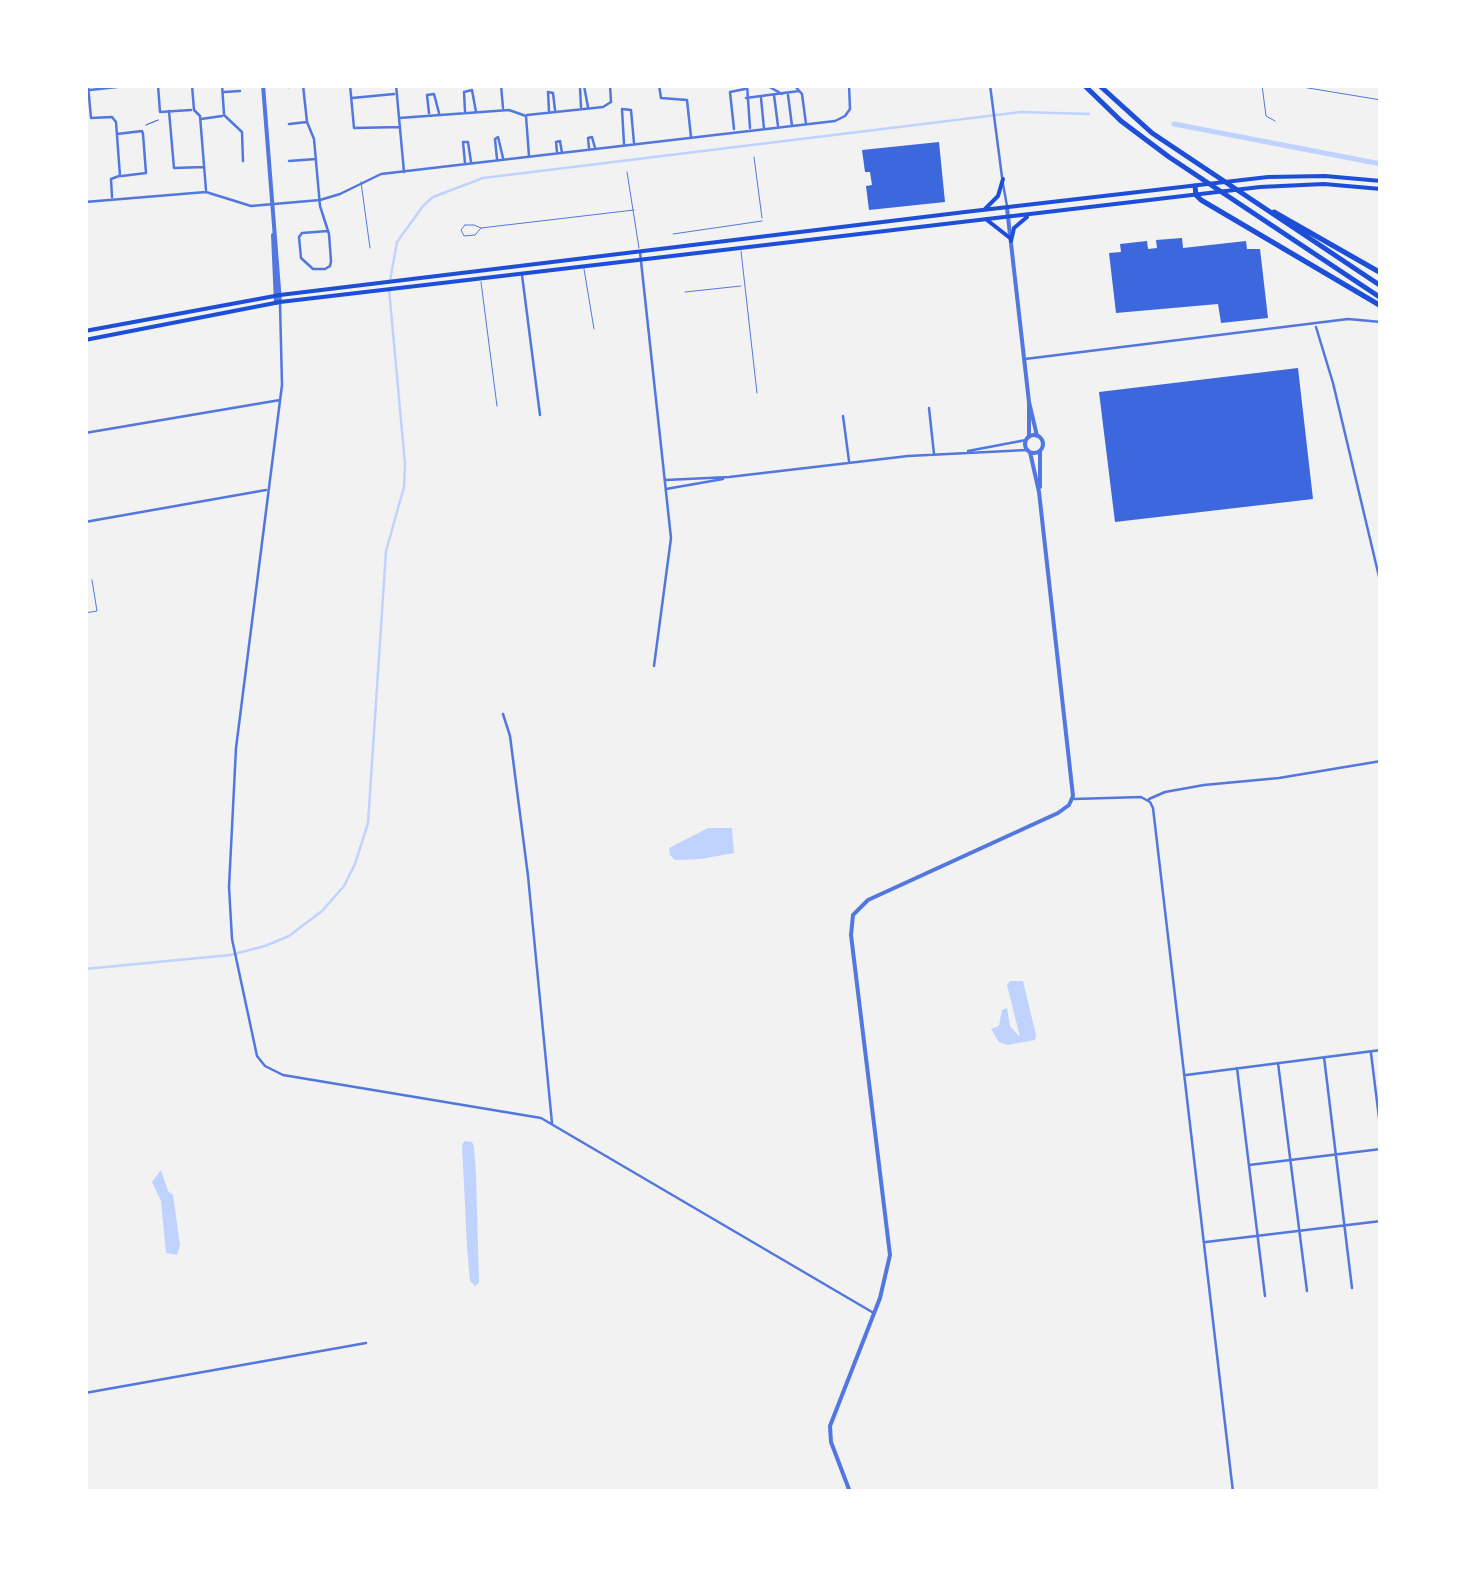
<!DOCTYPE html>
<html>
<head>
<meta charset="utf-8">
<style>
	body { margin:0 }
	#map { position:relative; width:1466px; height:1577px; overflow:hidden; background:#f2f2f2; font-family:"Work Sans",sans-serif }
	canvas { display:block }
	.frame { position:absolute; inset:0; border:88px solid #fff; pointer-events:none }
</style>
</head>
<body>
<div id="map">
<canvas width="1466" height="1577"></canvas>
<div class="frame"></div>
</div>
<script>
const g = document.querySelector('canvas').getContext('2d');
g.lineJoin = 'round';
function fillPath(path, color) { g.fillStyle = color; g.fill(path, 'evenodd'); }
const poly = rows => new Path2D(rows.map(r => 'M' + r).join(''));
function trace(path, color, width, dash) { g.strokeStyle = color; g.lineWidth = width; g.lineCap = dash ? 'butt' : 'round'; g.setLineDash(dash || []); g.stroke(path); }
fillPath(poly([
	[708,828,732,828,734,853,701,859,675,860,670,855,669,848],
	[1010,981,1023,981,1036,1035,1035,1040,1008,1045,999,1042,991,1029,999,1026,1002,1010,1007,1008,1010,1026,1020,1037,1007,985],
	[465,1141,472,1142,474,1147,476,1175,479,1283,475,1286,470,1281,467,1247,462,1144],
	[161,1170,168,1191,173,1195,180,1245,177,1255,166,1253,161,1201,152,1182]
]), '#bfd3fe');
trace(poly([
	[390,281,397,242,423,206,433,197,483,178,1021,112,1089,114],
	[85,969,230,955,265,946,289,936,322,911,344,886,355,864,368,823,386,551,404,487,405,464,389,289]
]), '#bfd3fe', 2.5);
trace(poly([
	[1174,124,1381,164]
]), '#bfd3fe', 5);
fillPath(poly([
	[939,142,945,202,869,210,866,186,872,185,870,172,865,172,862,150],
	[1182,238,1183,248,1246,241,1247,249,1260,249,1268,318,1221,323,1218,304,1116,313,1109,253,1121,252,1120,244,1147,241,1148,249,1157,248,1156,240],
	[1298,368,1313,499,1115,522,1099,392]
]), '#3d67dc');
trace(poly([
	[146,125,158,120]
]), '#1d4ed8', 1);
trace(poly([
	[1262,85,1266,116,1275,121],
	[1290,85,1381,100],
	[754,157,762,218],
	[627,172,639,248],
	[361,182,370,248],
	[465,225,474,225,481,228,475,235,464,236,461,230,465,225],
	[481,228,634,210],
	[673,234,762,221],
	[741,251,757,393],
	[584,269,594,329],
	[481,282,497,406],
	[685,292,741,286],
	[85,613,97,611,92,580]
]), '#5277de', 1);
trace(poly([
	[88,85,91,118,112,117,116,122,120,176],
	[158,85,160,112,191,110],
	[192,85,194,110,200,116,206,190],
	[222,85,224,114],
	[303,85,307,122,314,139,320,206,329,234,331,261,330,266,325,269,313,269,301,258,299,237,302,233,328,231],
	[350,85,354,128,400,127],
	[396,85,404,172],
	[501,85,503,108],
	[659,85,661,98,687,100,691,137],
	[747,85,750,128],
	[766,85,782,94],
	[794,85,802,94,806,124],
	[990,85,1002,177],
	[288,87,301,86],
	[90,90,117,87],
	[224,92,240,91],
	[774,95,778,126],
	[788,95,792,126],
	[352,98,394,94],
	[746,98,799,91],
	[761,98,764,129],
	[581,107,580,87,584,86,588,107],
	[169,111,174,168,204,167],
	[465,111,464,92,472,90,476,112],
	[549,111,548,92,553,93,555,110],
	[429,113,427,95,434,94,439,113],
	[224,115,242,132,243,161],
	[527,115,603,107,611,102,610,85],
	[399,118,509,110,526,116,529,156],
	[201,119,222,116],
	[289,124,307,122],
	[734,129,730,92,745,89],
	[117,134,142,131,143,134,146,173,122,176],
	[624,144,622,109,631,110,634,143],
	[589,148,588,138,592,137,595,148],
	[557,152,556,142,560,141,562,153],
	[497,159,495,139,498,137,503,158],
	[289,161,316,159],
	[465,163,463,142,468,142,471,162],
	[1003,184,1007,206],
	[112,197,111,179,119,176],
	[85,202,206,192,251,206,320,200,340,194,381,174,835,121,845,116,850,109,849,85],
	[640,252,671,538,654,666],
	[522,275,540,415],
	[280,304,282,385,236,748,229,887,232,939,257,1056,265,1066,283,1075,541,1118,872,1312],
	[1316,327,1333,383,1381,585],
	[1025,359,1348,319,1381,322],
	[929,408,934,454],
	[843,416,849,461],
	[85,433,280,400],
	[968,451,1026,440],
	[666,480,729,477,908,456,1027,450],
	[666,489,723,479],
	[85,522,266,490],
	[503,714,510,736,528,876,552,1123],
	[1074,799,1141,797,1150,802,1153,808,1233,1492],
	[1149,799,1165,792,1204,785,1279,778,1381,761],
	[1371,1053,1381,1134],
	[1324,1057,1352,1288],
	[1278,1063,1307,1291],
	[1237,1068,1265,1296],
	[1186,1075,1381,1050],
	[1249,1165,1381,1149],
	[1206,1242,1381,1221],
	[85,1393,366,1343]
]), '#5277de', 2.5);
trace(poly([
	[263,85,280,302],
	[1007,208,1029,402,1029,437],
	[273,235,276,303],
	[1029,402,1037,436],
	'1025 444a9 9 0 1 1 18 0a9 9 0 1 1-18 0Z',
	[1040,487,1040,452],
	[850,1492,831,1442,830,1426,880,1298,890,1255,851,935,853,915,868,900,1058,813,1069,805,1073,796,1039,492,1030,452]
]), '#5277de', 4);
trace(poly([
	[985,209,998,196,1003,179],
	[987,220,1010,238],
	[1011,241,1014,228,1027,217],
	[85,331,280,295,965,212,1268,177,1325,176,1381,181],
	[85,340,280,302,1260,187,1324,184,1381,189]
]), '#1d4ed8', 4);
trace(poly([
	[1084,85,1121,121,1169,157,1381,298],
	[1099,85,1152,133,1381,286],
	[1195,186,1196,195,1201,200,1381,306],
	[1274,212,1381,273]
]), '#1d4ed8', 5);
</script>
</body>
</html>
